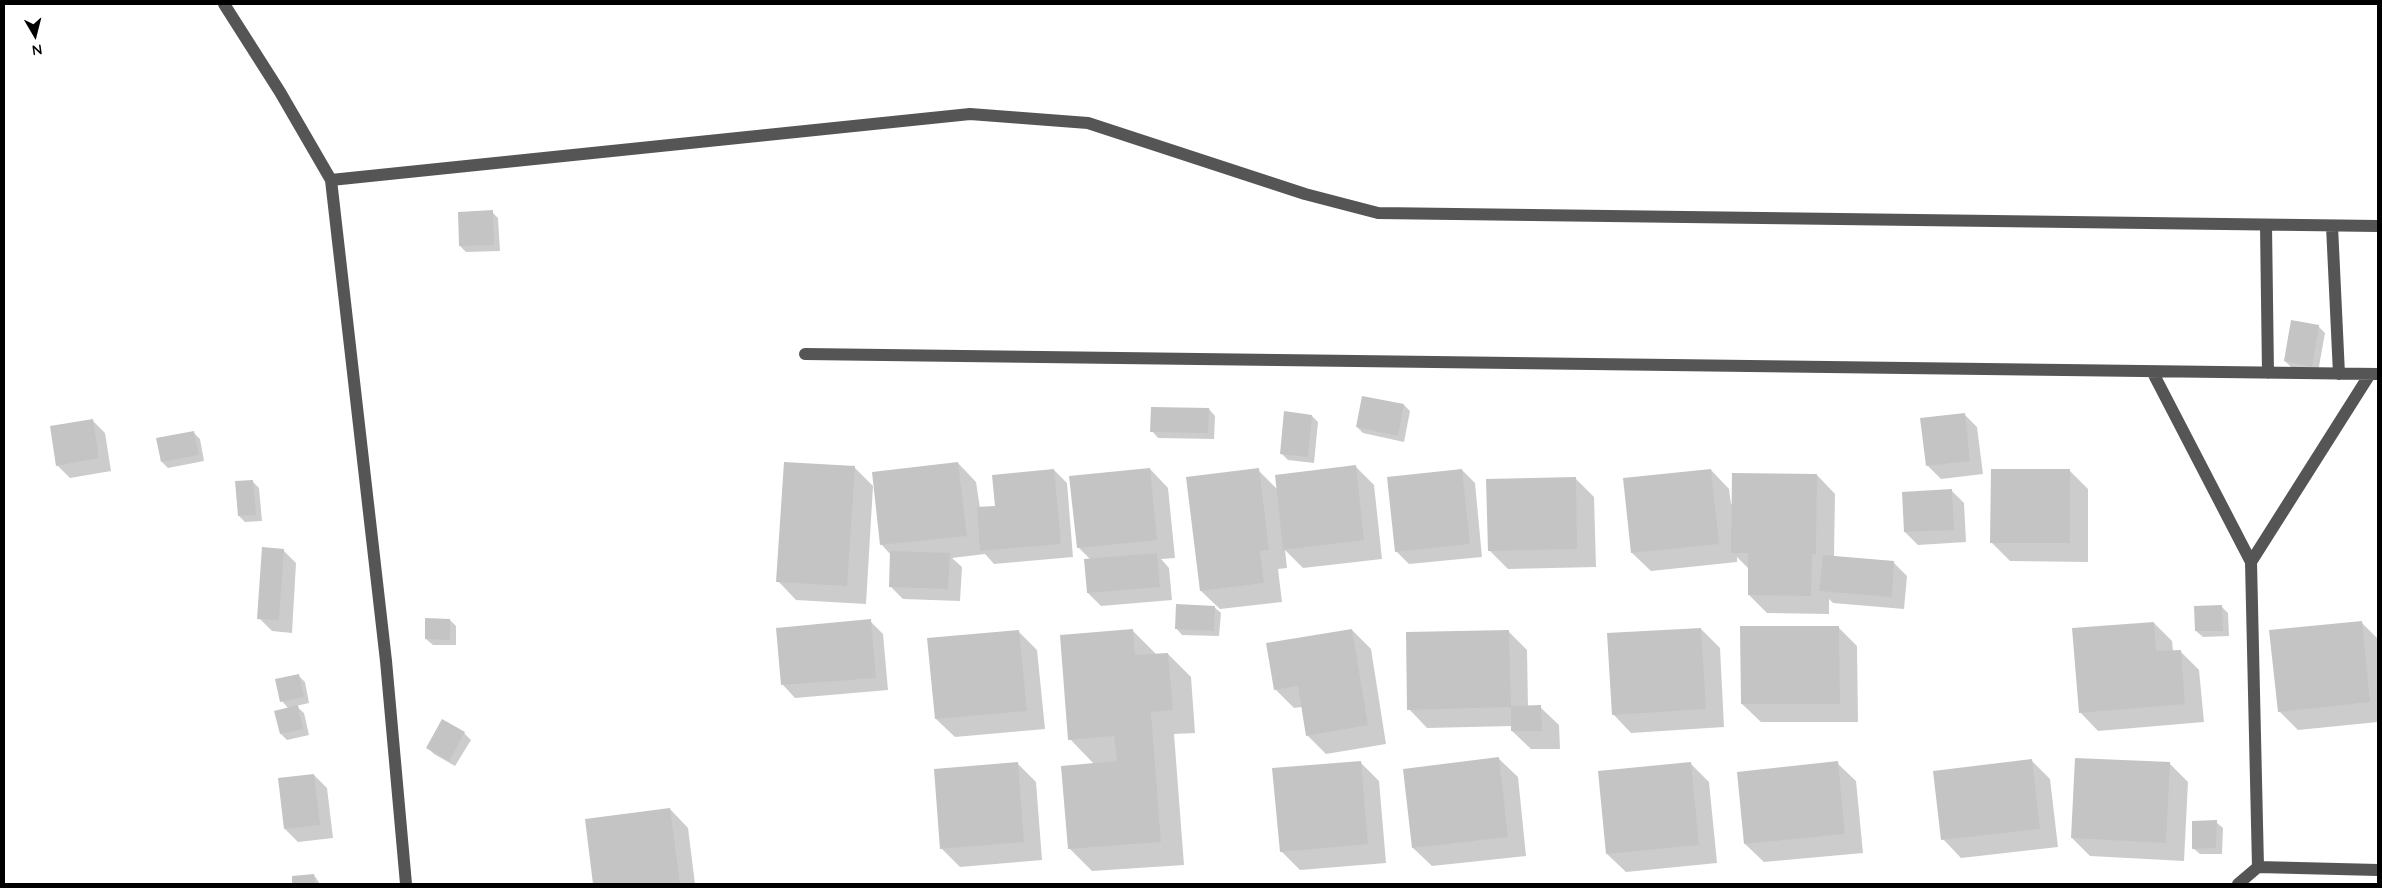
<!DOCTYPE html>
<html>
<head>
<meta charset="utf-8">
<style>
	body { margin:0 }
	#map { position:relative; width:2382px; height:888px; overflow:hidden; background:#fff; font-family:Quicksand,sans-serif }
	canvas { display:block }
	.frame { position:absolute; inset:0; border:5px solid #000; pointer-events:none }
	.north { position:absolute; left:10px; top:10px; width:50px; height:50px; -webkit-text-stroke:4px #fff; paint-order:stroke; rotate:172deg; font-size:14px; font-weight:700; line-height:20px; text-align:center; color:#000 }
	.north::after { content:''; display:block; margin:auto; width:18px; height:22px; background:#000; clip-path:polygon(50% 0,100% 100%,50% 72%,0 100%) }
</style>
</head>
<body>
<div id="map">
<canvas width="2382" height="888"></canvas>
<div class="frame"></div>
<div class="north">N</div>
</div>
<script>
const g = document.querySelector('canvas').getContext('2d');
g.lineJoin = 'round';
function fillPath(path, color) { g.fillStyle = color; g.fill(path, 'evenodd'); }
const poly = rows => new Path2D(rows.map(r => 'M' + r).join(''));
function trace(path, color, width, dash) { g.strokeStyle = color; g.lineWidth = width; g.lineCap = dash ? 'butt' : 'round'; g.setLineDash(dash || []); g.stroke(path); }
fillPath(poly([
	[492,212,498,218,500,251,466,252,460,246],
	[2318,326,2325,333,2318,372,2291,367,2285,361],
	[1404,405,1410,411,1404,442,1363,433,1357,427],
	[1209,409,1215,416,1214,439,1158,438,1152,431],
	[1964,414,1977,427,1983,474,1941,479,1928,466],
	[1312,416,1318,422,1314,463,1288,460,1281,453],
	[92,420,105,433,111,471,70,478,57,465],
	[194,433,200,439,204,461,168,468,162,462],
	[958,463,976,482,980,508,996,507,1054,470,1067,483,1073,557,994,564,985,554,952,558,962,567,960,601,903,599,890,586,891,555,882,545,873,473],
	[1355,466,1374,485,1382,559,1303,568,1285,550,1287,568,1278,569,1282,602,1220,609,1201,591,1258,470,1277,489],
	[854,467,873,486,866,604,796,600,778,581],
	[1150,469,1168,488,1175,558,1161,559,1169,568,1172,600,1101,606,1088,593,1091,560,1078,547],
	[1462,470,1475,483,1482,557,1409,564,1396,551],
	[1711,470,1729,489,1731,504,1817,475,1835,494,1834,558,1894,563,1907,576,1904,609,1833,603,1829,599,1829,614,1767,613,1749,595,1749,569,1737,557,1737,562,1651,571,1632,553],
	[2070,471,2088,489,2088,562,2010,561,1992,543],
	[1575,478,1594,497,1596,567,1508,569,1489,550],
	[252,481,259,488,262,521,245,522,239,516],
	[1951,490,1964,503,1966,542,1918,545,1905,532],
	[283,550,296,563,292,633,272,631,259,618],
	[1214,607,1221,613,1219,636,1182,635,1176,628],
	[2222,607,2228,613,2229,636,2203,637,2196,631],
	[450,620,456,626,456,645,433,645,426,639],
	[870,621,883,634,888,690,795,698,783,685],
	[2361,622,2378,639,2378,722,2298,730,2279,711],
	[2154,623,2172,641,2173,651,2180,651,2199,670,2204,722,2098,731,2080,712],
	[1838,627,1857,646,1858,722,1761,722,1742,704],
	[1701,629,1720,648,1724,727,1631,733,1613,714],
	[1352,630,1371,649,1386,744,1326,754,1307,735,1302,707,1294,708,1275,689],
	[1018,631,1037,650,1045,729,955,737,936,719],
	[1133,631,1157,655,1168,654,1191,677,1195,733,1174,734,1184,865,1092,871,1069,848,1094,764,1070,739],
	[1508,631,1527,650,1528,707,1540,707,1559,725,1560,749,1531,749,1512,731,1512,726,1427,728,1409,709],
	[298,675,305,682,309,703,296,706,304,713,309,735,287,740,281,734,289,709,282,701],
	[464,733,471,740,455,766,434,754,428,748],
	[1499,759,1518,777,1526,856,1432,866,1413,848],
	[2032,761,2050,779,2058,847,1961,858,1943,839],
	[1360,762,1379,781,1386,863,1300,870,1281,851],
	[1017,763,1036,782,1042,860,960,867,942,849],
	[1837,763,1856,781,1863,853,1764,862,1745,844],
	[2169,763,2188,782,2184,861,2090,856,2072,838],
	[1691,764,1709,782,1717,863,1626,872,1607,854],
	[314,775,327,788,333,838,298,842,285,829],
	[670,809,688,828,695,884,595,884,587,820],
	[2216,822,2223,828,2222,854,2200,854,2193,848],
	[314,875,320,884,294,884,293,877]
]), '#0003');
fillPath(poly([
	[493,210,494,245,459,246,458,212],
	[2291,320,2319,325,2312,367,2284,361],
	[1362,396,1404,404,1398,436,1356,427],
	[1151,407,1209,408,1208,433,1150,432],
	[1284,411,1312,415,1308,457,1280,454],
	[1965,413,1970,461,1926,466,1920,418],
	[93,419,99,458,56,466,50,426],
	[194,431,199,455,161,462,156,438],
	[784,462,855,466,847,586,776,582],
	[958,462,967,536,880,545,872,472],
	[1356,465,1364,540,1283,550,1275,475],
	[1150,468,1157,540,1077,548,1069,476],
	[1259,468,1269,550,1260,551,1264,583,1200,591,1186,477],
	[1054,469,1061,544,980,551,977,507,995,506,992,475],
	[1462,469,1470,544,1395,552,1387,477],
	[1711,469,1719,544,1631,553,1623,478],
	[1991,469,2070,469,2070,543,1990,543],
	[1732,473,1817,474,1816,554,1812,554,1811,596,1748,595,1748,553,1731,553],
	[1576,477,1577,549,1488,551,1486,479],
	[253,480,256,515,238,516,235,481],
	[1952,489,1954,530,1904,532,1902,492],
	[262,547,284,549,279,620,257,619],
	[890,551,950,553,948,589,889,587],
	[1157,553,1160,587,1087,593,1084,559],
	[1823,555,1894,561,1892,597,1819,591],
	[1176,604,1215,606,1214,631,1175,629],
	[2222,605,2223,631,2195,631,2194,606],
	[425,618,450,619,450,640,425,639],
	[871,619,876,678,781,685,776,628],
	[2362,621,2370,702,2278,712,2269,630],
	[2154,622,2156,651,2181,650,2185,704,2079,713,2072,628],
	[1740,626,1839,626,1840,704,1741,704],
	[1701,628,1706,709,1612,715,1607,633],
	[1133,629,1135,655,1168,653,1173,710,1151,712,1161,842,1068,849,1061,766,1117,761,1114,736,1068,740,1060,635],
	[1352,629,1368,725,1306,736,1298,686,1274,690,1266,643],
	[1019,630,1027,711,935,719,927,638],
	[1509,630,1511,707,1407,710,1406,632],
	[299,674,304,697,280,702,275,679],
	[298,705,303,729,280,734,274,711],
	[1541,705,1542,731,1511,731,1511,706],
	[442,719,465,732,449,761,426,748],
	[1499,757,1508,837,1412,848,1403,769],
	[2075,758,2170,762,2166,843,2071,838],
	[2032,759,2040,829,1941,840,1933,771],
	[1361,761,1368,844,1280,852,1272,768],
	[1838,761,1845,834,1744,844,1737,772],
	[1018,762,1024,842,940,849,934,769],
	[1691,762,1699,845,1606,854,1598,771],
	[314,774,320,825,284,829,278,778],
	[670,808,680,884,593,884,585,819],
	[2217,820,2216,848,2192,849,2192,821],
	[314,874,315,884,292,884,292,876]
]), '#c4c4c4');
trace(poly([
	[224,4,280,92,331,180,386,661,406,884],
	[331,180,970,114,1088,123,1305,194,1378,213,2378,226],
	[2266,225,2268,373],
	[2332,226,2339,374],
	[805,354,2378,374],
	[2153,373,2251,562,2258,867],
	[2251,562,2370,374],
	[2238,884,2258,867,2378,870]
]), '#555', 12);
</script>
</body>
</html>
